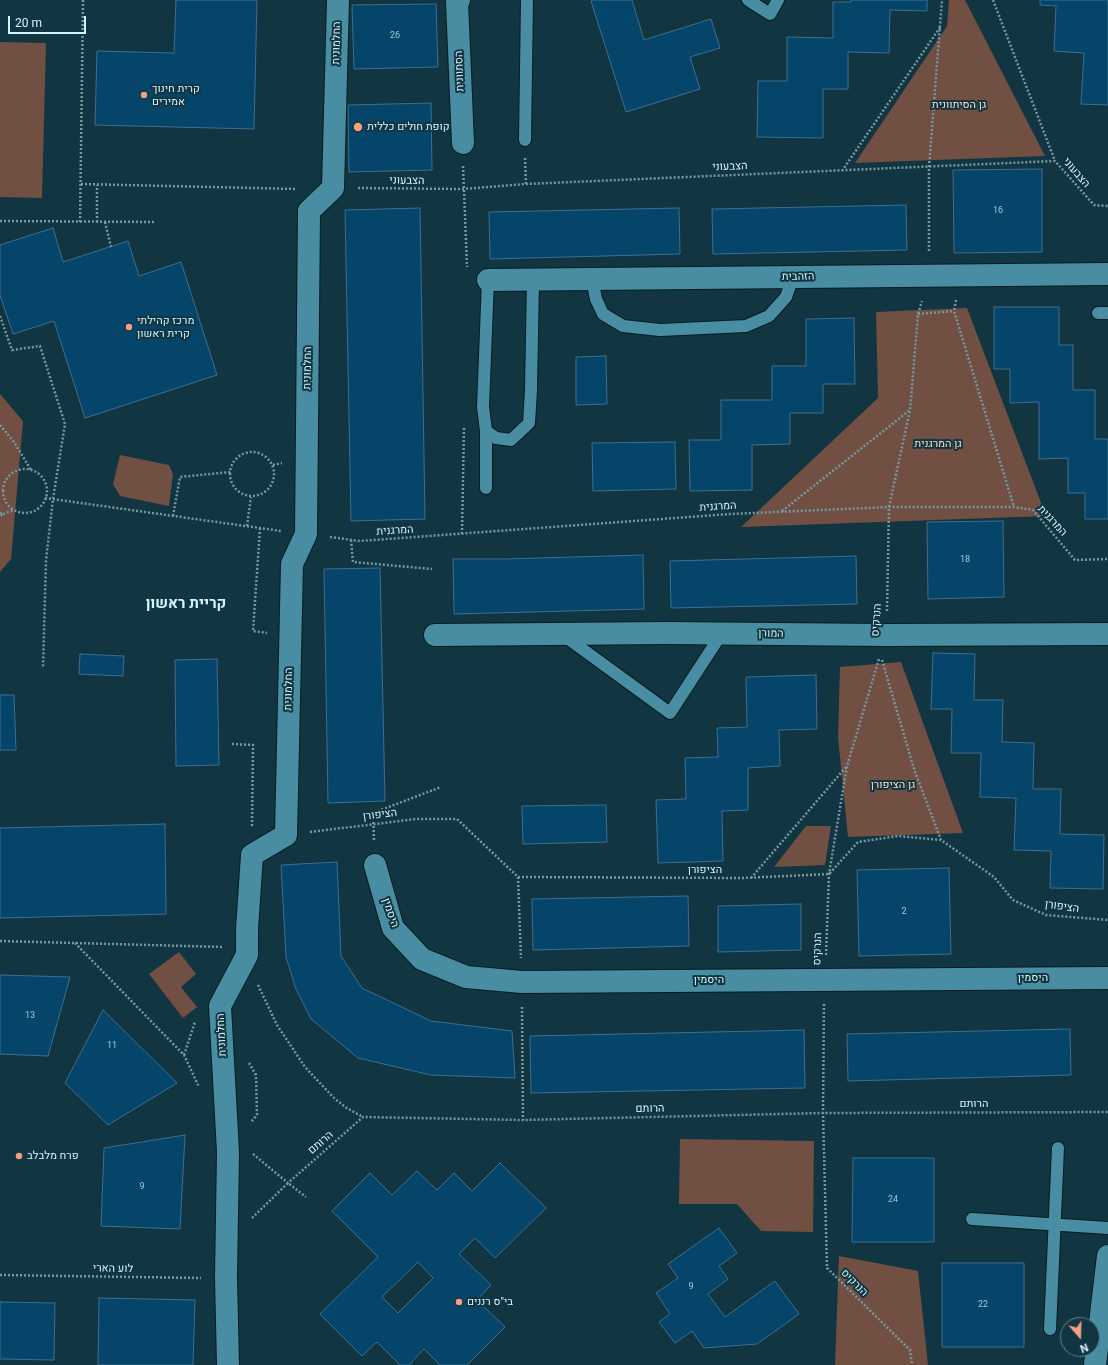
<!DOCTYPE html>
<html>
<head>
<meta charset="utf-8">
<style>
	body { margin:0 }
	#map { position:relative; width:1108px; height:1365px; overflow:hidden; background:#113641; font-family:Roboto,sans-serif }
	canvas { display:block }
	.north { position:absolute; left:1060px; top:1317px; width:40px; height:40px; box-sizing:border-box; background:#113641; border:1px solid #5e828d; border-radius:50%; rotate:160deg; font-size:11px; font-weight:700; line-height:16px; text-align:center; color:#d2f3fe }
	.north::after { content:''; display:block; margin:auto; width:14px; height:18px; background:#f3a081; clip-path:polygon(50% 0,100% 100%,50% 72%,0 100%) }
	.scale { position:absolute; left:8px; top:16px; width:78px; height:18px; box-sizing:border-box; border:2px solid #d2f3fe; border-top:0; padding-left:5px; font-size:12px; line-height:14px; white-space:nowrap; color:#d2f3fe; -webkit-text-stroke:3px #113641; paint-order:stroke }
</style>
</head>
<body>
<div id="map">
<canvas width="1108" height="1365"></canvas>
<div class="north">N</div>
<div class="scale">20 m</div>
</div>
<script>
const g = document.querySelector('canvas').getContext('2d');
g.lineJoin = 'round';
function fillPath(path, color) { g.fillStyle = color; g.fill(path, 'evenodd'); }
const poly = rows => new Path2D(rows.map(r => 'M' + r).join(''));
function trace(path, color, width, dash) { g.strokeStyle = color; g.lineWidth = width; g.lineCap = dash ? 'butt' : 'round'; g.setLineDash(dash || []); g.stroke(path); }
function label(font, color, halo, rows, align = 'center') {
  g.font = font + ' Roboto,Heebo,sans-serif'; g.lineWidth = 4; g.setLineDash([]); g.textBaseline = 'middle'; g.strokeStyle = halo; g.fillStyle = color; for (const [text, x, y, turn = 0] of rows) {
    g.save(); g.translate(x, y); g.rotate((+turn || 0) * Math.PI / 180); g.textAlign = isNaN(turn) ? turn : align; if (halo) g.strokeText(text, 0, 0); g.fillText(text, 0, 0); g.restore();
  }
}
fillPath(poly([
	[949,0,965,0,1045,156,855,163,947,26],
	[0,42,46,43,42,198,0,197],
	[967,308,1046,516,741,527,878,398,876,312],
	[0,394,23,421,11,559,0,572],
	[120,455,169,465,173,474,169,506,120,496,113,484],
	[901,662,963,833,848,837,838,737,840,667],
	[806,826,831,826,825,865,774,867],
	[179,952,196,974,181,987,197,1007,183,1018,149,974],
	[680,1139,814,1141,813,1232,761,1231,737,1204,679,1204],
	[839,1256,918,1271,928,1365,835,1365]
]), '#714f42');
const building = poly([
	[176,0,257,0,254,129,95,125,97,51,174,53,176,0],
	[593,0,632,0,644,40,711,19,720,48,690,57,700,89,626,112,591,1,593,0],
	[851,0,927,0,927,11,890,10,889,53,848,52,848,89,823,89,823,138,757,137,758,81,787,81,787,37,833,38,833,2,851,2,851,0],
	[1040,0,1108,0,1108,105,1081,104,1084,53,1054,51,1056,6,1040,5,1040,0],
	[436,4,438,67,354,69,352,5,436,4],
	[431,103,432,170,349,172,348,105,431,103],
	[1042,169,1042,252,954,253,953,170,1042,169],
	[906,205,907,250,713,254,712,209,906,205],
	[420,208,425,519,351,521,345,210,420,208],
	[679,208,680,254,490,259,489,212,679,208],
	[53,228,63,262,128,241,139,276,181,262,217,375,85,418,54,321,13,334,0,295,0,245,53,228],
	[994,307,1059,307,1059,345,1073,345,1073,390,1095,390,1095,439,1108,439,1108,519,1085,519,1085,493,1068,493,1068,458,1039,459,1039,402,1010,403,1010,369,994,369,994,307],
	[854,318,855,384,823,384,823,413,790,413,790,444,752,445,752,490,690,491,689,440,721,440,721,400,772,400,772,366,806,366,806,319,854,318],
	[606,356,607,404,576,405,576,357,606,356],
	[675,442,676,489,593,491,592,443,675,442],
	[1003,521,1004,597,928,599,927,522,1003,521],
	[643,555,644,609,454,614,453,559,504,559,643,555],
	[856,556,857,604,671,608,670,561,856,556],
	[380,568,385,801,328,803,324,569,380,568],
	[933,653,975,654,974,700,1003,700,1002,742,1034,743,1033,789,1061,789,1060,834,1104,835,1103,889,1050,888,1051,851,1014,850,1016,798,980,797,981,753,951,753,952,709,931,709,933,653],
	[80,654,124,656,123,676,79,674,80,654],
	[217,659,219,765,176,766,175,660,217,659],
	[816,675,817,729,779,730,780,766,748,768,748,810,722,811,723,861,658,863,656,800,686,799,685,758,718,757,717,728,747,727,746,677,816,675],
	[0,695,14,695,16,750,0,750,0,695],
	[606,805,607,842,523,844,522,806,606,805],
	[165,824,166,914,0,918,0,828,165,824],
	[337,862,341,956,362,988,431,1021,512,1031,515,1078,431,1075,358,1058,311,1019,296,989,286,957,281,865,337,862],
	[949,868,951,954,859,956,857,870,949,868],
	[688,896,689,946,533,950,532,899,688,896],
	[801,904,801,950,718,952,718,906,801,904],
	[0,975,70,977,48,1056,0,1054,0,975],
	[103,1010,177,1083,108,1125,65,1083,103,1010],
	[1070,1029,1071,1075,848,1081,847,1034,1070,1029],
	[804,1030,805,1088,531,1093,530,1036,804,1030],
	[185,1135,180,1229,101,1226,104,1148,185,1135],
	[853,1158,934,1158,934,1242,852,1242,853,1158],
	[500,1163,546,1208,495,1258,475,1238,459,1254,491,1285,477,1300,505,1327,467,1365,440,1365,424,1349,409,1365,400,1365,377,1342,362,1356,320,1314,378,1257,332,1211,370,1173,392,1195,417,1171,437,1190,454,1173,472,1191,500,1163],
	[418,1262,433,1278,398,1313,382,1297,418,1262],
	[719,1228,737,1253,719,1266,728,1279,708,1294,725,1317,775,1281,799,1314,757,1344,704,1348,692,1331,675,1343,659,1322,670,1314,656,1293,678,1278,668,1264,719,1228],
	[942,1263,1024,1263,1024,1347,942,1347,942,1263],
	[99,1298,195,1300,193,1365,98,1365,99,1298],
	[0,1302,55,1303,54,1360,0,1359,0,1302]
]);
fillPath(building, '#044569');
trace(building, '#3e6e91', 1);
const lane = poly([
	[748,0,770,14,778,0],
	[525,140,527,0],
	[592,279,596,299,603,314,623,326,660,330,746,326,769,316,786,297,793,277],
	[488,280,483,407,486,431,496,438,511,440,529,423,531,390,533,280],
	[1098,313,1108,313],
	[486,488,486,431],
	[563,635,670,713,722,633],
	[972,1219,1108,1228],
	[1050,1329,1058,1148]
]);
const street = poly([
	[459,0,457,2,463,143],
	[488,280,1108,274],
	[435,635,666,633,886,635,1108,634],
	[375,865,393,928,422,959,466,977,522,982,1108,978],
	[228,1365,226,1278,228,1152,220,1006,247,955,247,929,252,855,286,835,292,564,306,534,309,211,333,188,338,0],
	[1095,1365,1108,1256]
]);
trace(lane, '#061c22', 14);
trace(street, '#061c22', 24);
trace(poly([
	[993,0,1055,161],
	[525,158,526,184],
	[463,166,467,267],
	[842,171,941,26],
	[81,184,297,189],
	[358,188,463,189,526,184,1055,161,1094,205,1108,206],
	[0,221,156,222],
	[80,222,83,0],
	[97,222,97,185],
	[105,222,111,247],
	[929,251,929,167,942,0],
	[956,300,954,311,1014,507],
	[918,314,954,311],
	[0,316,12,350,40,346,65,424,53,499,46,560,43,668],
	[0,425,14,442,31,470],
	'230 474a22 22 0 1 1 44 0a22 22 0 1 1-44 0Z',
	[273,465,282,463],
	'3 491a22 22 0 1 1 44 0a22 22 0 1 1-44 0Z',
	[45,498,281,531],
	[782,511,910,410],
	[0,513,3,514,0,516],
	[3,514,14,510],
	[173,516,180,477,230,472],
	[247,526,251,497],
	[260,528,253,631,267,633],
	[462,534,464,427],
	[330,537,360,541,730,514,889,507,1014,507,1033,510,1075,560,1108,559],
	[351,540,353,562,432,569],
	[887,611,889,507,910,410,918,314,922,301],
	[882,660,914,769,941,840],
	[232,744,253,745,252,826],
	[310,832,416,819,457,819,518,877,743,878,829,874,858,842,898,836,941,840,994,877,1013,900,1046,915,1108,920],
	[374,840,373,813,441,787],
	[518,877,521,958],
	[751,878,846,767],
	[0,941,223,947],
	[75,943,184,1055,199,1087],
	[826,955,829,874,847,766,879,659],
	[258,985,277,1025,305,1067,333,1097,345,1107,363,1117],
	[824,1004,823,1113,827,1268,910,1350,912,1365],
	[522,1007,523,1120],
	[184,1055,195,1022],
	[249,1063,256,1075,257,1115,251,1122],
	[253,1154,288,1183,363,1117,523,1120,823,1113,1108,1112],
	[252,1218,288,1183,306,1197],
	[0,1275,201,1278]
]), '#7698a3', 2.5, [2, 2]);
trace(lane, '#498da2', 12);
trace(street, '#498da2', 22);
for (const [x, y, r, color] of [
	[144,95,4,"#f3a081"],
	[358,127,5,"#f3a081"],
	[129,327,4,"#f3a081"],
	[19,1156,4,"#f3a081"],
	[459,1302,4,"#f3a081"]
]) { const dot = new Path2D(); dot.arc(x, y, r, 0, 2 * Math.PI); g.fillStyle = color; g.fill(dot); trace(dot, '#113641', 1.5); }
label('9px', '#9ec8d9', null, [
	["26",395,36],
	["16",998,211],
	["18",965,560],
	["2",904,912],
	["13",30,1016],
	["11",112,1046],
	["9",142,1187],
	["24",893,1200],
	["9",691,1287],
	["22",983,1305]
]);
label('11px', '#d2f3fe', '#113641', [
	["החלמונית",337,43,-89],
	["הסתוונית",460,71,-92],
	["הצבעוני",730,167,-2],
	["הצבעוני",1076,173,49],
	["הצבעוני",407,181,1],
	["הזהבית",798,277,-1],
	["החלמונית",308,368,-89],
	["המרגנית",718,507,-4],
	["המרגנית",1052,521,47],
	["המרגנית",395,531,-4],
	["הנרקיס",877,620,-86],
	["המורן",771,634,1],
	["החלמונית",289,689,-89],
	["הציפורן",380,815,-7],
	["הציפורן",705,870],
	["הציפורן",1062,907,8],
	["היסמין",390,913,71],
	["הנרקיס",818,949,-88],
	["היסמין",1033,978],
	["היסמין",709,980],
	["החלמונית",222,1035,-93],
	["הרותם",974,1104],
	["הרותם",650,1109,-1],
	["הרותם",321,1143,-41],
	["לוע הארי",113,1269,1],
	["הנרקיס",854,1283,45]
]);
label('11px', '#d2f3fe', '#113641', [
	["קרית חינוך",152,89],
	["אמירים",152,102],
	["קופת חולים כללית",367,127],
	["מרכז קהילתי",137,321],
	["קרית ראשון",137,334],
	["פרח מלבלב",27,1156],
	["בי\"ס רננים",467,1302]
], 'left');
label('11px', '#ffd9cc', '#113641', [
	["גן הסיתוונית",959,105],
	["גן המרגנית",938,444],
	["גן הציפורן",893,785]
]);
label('bold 15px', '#d2f3fe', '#113641', [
	["קריית ראשון",186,604]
]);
</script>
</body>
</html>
